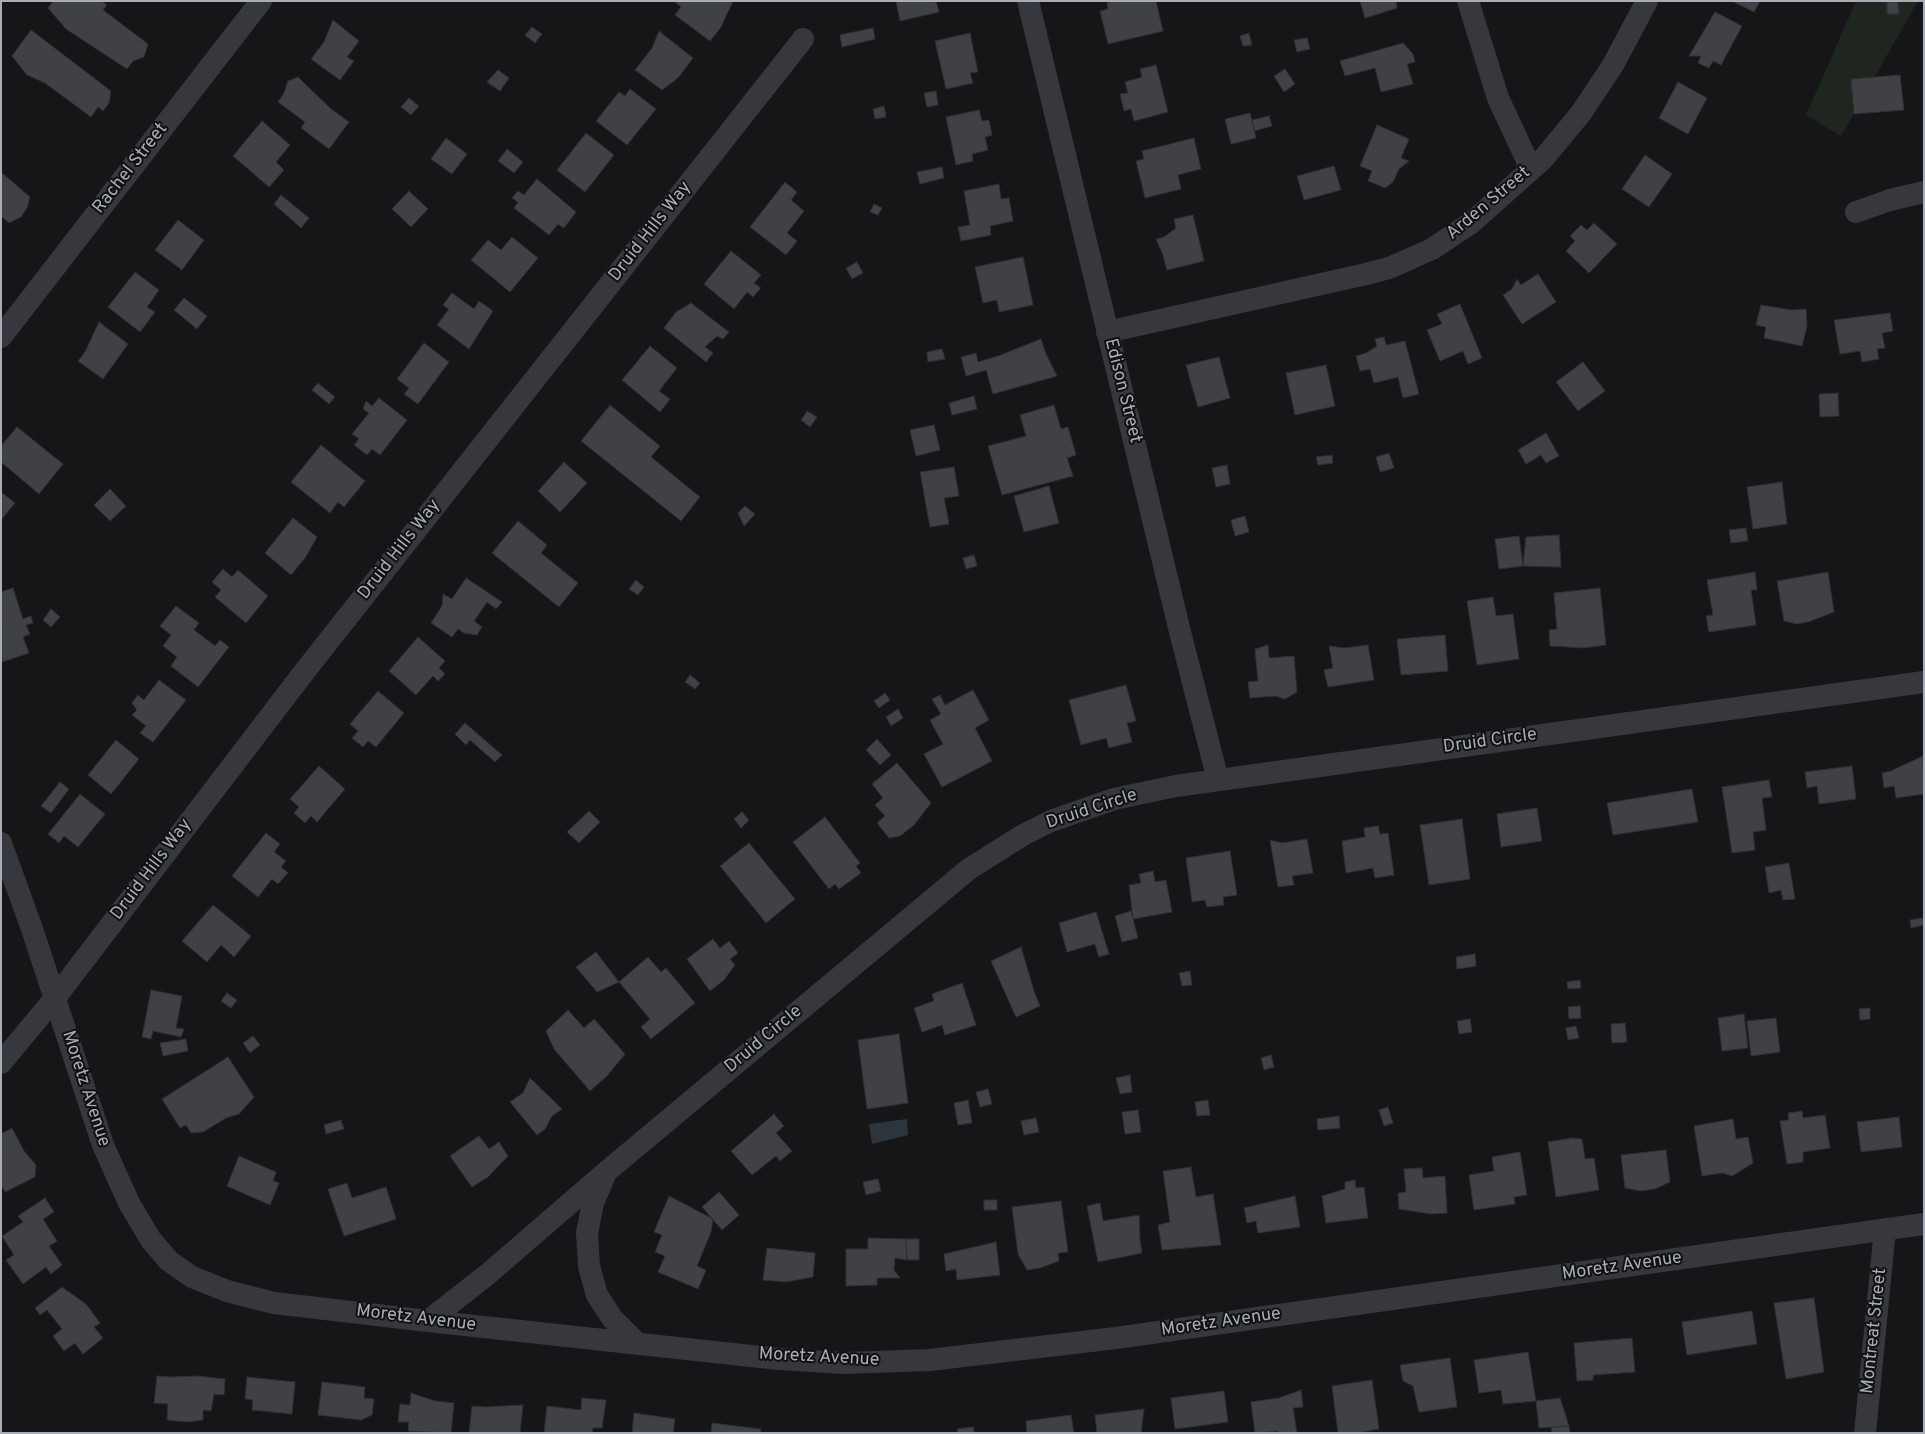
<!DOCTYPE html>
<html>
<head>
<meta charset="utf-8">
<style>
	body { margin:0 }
	#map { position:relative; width:1925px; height:1434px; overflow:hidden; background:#161618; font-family:Overpass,sans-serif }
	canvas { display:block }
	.frame { position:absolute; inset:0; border:2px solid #a8adb8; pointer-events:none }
</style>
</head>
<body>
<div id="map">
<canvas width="1925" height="1434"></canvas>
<div class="frame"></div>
</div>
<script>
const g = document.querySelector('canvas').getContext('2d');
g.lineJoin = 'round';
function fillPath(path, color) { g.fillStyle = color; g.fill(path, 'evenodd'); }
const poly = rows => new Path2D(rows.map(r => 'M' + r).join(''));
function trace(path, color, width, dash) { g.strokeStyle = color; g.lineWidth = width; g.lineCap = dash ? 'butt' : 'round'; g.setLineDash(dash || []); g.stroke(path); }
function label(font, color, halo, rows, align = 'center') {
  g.font = font + ' Overpass,sans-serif'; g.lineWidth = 4; g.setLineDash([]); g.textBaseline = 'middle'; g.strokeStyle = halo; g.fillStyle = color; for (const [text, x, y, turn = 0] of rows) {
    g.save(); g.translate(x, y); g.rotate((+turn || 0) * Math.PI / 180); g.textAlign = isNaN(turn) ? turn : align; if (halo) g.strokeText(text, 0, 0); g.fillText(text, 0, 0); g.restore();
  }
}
fillPath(poly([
	[1856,1,1918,1,1841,136,1806,115]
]), '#1e261f');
fillPath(poly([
	[907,1119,908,1135,872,1144,869,1124]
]), '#2c353c');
const building = poly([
	[53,1,101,1,107,5,103,10,148,44,144,57,133,61,127,69,66,29,48,8,53,1],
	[674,1,733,1,721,27,710,41,675,15,681,7,674,1],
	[896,1,936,1,939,12,900,21,896,1],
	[1113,1,1156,1,1163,31,1108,44,1100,11,1108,9,1107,3,1113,1],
	[1360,1,1396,1,1397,8,1365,18,1360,1],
	[1732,1,1760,1,1754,12,1732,1],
	[1887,2,1898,2,1899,14,1887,14,1887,2],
	[1715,12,1742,26,1721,65,1713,61,1709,68,1698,63,1701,56,1689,56,1715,12],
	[333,20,359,41,347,57,354,61,340,80,311,59,324,42,333,20],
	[532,27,542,34,535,43,525,35,532,27],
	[873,28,875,39,842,47,840,35,873,28],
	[31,30,111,91,109,103,103,111,98,107,91,117,45,83,27,75,12,56,31,30],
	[659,31,693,58,678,78,662,90,635,70,652,48,659,31],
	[970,33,978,72,970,73,973,83,946,89,935,41,970,33],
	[1249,33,1252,45,1243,46,1240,36,1249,33],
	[1307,38,1310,49,1297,52,1294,40,1307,38],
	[1403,43,1413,54,1415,62,1407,64,1413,84,1381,92,1375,68,1345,76,1340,61,1403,43],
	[1156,65,1168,112,1134,121,1131,109,1124,111,1120,94,1128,93,1125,82,1142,77,1140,69,1156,65],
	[1285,69,1295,84,1284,92,1274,76,1285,69],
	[498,70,509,78,500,91,487,82,498,70],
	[1900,75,1904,110,1854,114,1851,79,1900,75],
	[298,77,331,109,349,122,329,149,301,128,305,122,278,102,284,93,288,81,298,77],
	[1678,82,1707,98,1688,134,1659,118,1678,82],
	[630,89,656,109,627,145,596,121,619,92,625,96,630,89],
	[936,91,938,105,927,107,924,93,936,91],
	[409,98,419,106,411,115,401,107,409,98],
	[884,106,886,117,875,119,873,109,884,106],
	[979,110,982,121,989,120,992,135,985,137,988,150,972,154,973,161,956,165,946,117,979,110],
	[1250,113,1256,138,1231,144,1225,119,1250,113],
	[1269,116,1272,126,1254,131,1252,120,1269,116],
	[262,121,290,145,276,162,284,170,269,187,233,156,262,121],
	[1377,125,1409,139,1401,158,1409,161,1399,169,1393,182,1385,188,1368,181,1372,171,1360,166,1377,125],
	[586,133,614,155,585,192,557,170,586,133],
	[446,138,467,154,452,174,431,159,446,138],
	[1194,138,1201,169,1178,175,1181,189,1145,198,1136,161,1144,159,1142,151,1194,138],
	[507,149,523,162,514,173,498,161,507,149],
	[1645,155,1672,174,1649,207,1622,189,1645,155],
	[1334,166,1341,190,1304,200,1297,176,1334,166],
	[942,167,944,178,920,184,917,172,942,167],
	[1,172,30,197,27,208,21,217,9,223,1,216,1,172],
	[537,179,576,212,564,228,558,224,549,235,514,208,518,202,512,198,518,191,524,195,537,179],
	[785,182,797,192,791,200,804,211,787,233,797,241,786,255,750,227,785,182],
	[999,184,1001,199,1009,198,1013,221,990,226,991,235,961,241,958,227,970,225,964,191,999,184],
	[409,191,428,209,411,227,392,209,409,191],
	[281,195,309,218,301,228,274,204,281,195],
	[874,204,882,208,878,215,870,212,874,204],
	[1193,215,1204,261,1167,270,1163,255,1156,239,1164,237,1176,228,1174,219,1193,215],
	[178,220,204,240,182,270,155,250,178,220],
	[1594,223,1617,244,1589,273,1566,251,1575,241,1570,236,1581,225,1587,230,1594,223],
	[512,237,538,258,510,292,471,260,488,240,501,250,512,237],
	[731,251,761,275,754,283,761,288,753,297,747,292,734,309,704,284,731,251],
	[1023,257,1033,305,999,312,997,300,983,303,975,267,1023,257],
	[857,262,863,273,852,279,846,268,857,262],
	[135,272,159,290,147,307,155,312,140,332,108,307,135,272],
	[1538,274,1556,302,1522,324,1503,295,1512,289,1517,279,1521,285,1538,274],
	[452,293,474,309,479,301,493,311,469,349,437,325,449,309,443,305,452,293],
	[184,298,207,316,197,329,174,310,184,298],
	[691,303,729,332,723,339,717,336,705,347,713,353,706,362,664,328,676,312,691,303],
	[1460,304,1482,358,1468,364,1463,351,1440,361,1427,330,1442,324,1437,314,1460,304],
	[1761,305,1791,310,1806,309,1807,326,1802,346,1764,338,1766,327,1756,325,1761,305],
	[1890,313,1893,331,1882,333,1885,348,1877,349,1879,359,1862,362,1860,351,1840,354,1834,320,1890,313],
	[99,322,128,344,103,379,78,361,85,352,99,322],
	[1384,337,1386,345,1405,341,1419,394,1403,398,1398,377,1374,383,1370,369,1360,371,1356,356,1366,353,1377,346,1375,339,1384,337],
	[1041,339,1046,354,1057,376,993,394,986,370,966,376,961,357,976,353,978,362,998,356,1041,339],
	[424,343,449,362,418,404,404,394,409,388,397,379,424,343],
	[650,346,677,368,659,391,670,399,660,412,622,380,650,346],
	[942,349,945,359,928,362,927,352,942,349],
	[1219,357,1230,398,1198,407,1186,365,1219,357],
	[1583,362,1605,391,1578,411,1556,382,1583,362],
	[1326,365,1335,406,1295,415,1286,373,1326,365],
	[318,383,335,397,329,404,312,390,318,383],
	[1838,393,1839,416,1820,417,1819,394,1838,393],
	[974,396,977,409,952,415,949,403,974,396],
	[379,398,407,420,380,455,372,449,367,455,354,445,359,439,352,434,369,413,363,409,366,401,372,406,379,398],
	[610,405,660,446,651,457,700,497,681,521,581,441,610,405],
	[1054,405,1061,429,1068,427,1076,455,1067,458,1073,476,1002,495,988,446,1026,436,1020,415,1054,405],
	[807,411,817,417,810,427,801,420,807,411],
	[934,425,940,450,916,456,910,430,934,425],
	[17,427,63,464,39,494,1,462,1,446,17,427],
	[1546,433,1559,456,1546,463,1541,455,1526,464,1518,450,1546,433],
	[321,445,365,481,344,507,338,502,330,513,291,482,321,445],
	[1389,453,1394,468,1380,472,1376,457,1389,453],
	[1332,455,1333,463,1318,465,1316,457,1332,455],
	[564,462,587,483,560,512,538,491,564,462],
	[1227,465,1230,484,1216,487,1212,468,1227,465],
	[954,467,959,496,944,498,949,524,930,527,920,472,954,467],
	[1782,482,1787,524,1753,529,1747,487,1782,482],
	[1049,486,1059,523,1024,532,1014,496,1049,486],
	[110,489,126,506,110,521,94,505,110,489],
	[1,492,15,503,1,520,1,492],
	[745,506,755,514,744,526,738,513,745,506],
	[1245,516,1249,532,1235,536,1231,520,1245,516],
	[293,518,317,537,305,558,291,575,265,553,293,518],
	[518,521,547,545,541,553,578,583,559,607,492,553,518,521],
	[1746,528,1748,541,1731,543,1729,530,1746,528],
	[1559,535,1561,567,1523,566,1526,537,1559,535],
	[1519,536,1523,566,1499,569,1495,539,1519,536],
	[974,555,977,566,966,569,963,558,974,555],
	[223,569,232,577,238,570,268,596,246,623,215,597,221,590,212,582,223,569],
	[1755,572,1757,590,1751,590,1756,625,1709,632,1706,616,1713,615,1707,580,1755,572],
	[1828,572,1834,612,1808,622,1797,624,1784,621,1777,581,1828,572],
	[466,578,502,602,496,609,487,602,474,621,482,627,477,635,464,633,458,629,452,637,431,623,442,606,443,594,452,599,466,578],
	[636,580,644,587,638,595,629,589,636,580],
	[13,588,23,619,31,616,33,623,26,625,30,634,23,637,29,653,2,662,1,592,13,588],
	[1600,588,1606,645,1584,648,1550,646,1549,630,1557,629,1554,593,1600,588],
	[1493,597,1496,616,1513,614,1519,659,1477,665,1467,601,1493,597],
	[176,606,199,623,194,630,215,646,220,640,229,647,198,687,171,666,177,657,163,646,171,635,160,626,176,606],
	[51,609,60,617,51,627,43,620,51,609],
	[1445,635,1448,671,1401,675,1397,639,1445,635],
	[418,637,445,661,439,668,445,674,438,681,433,676,416,695,389,671,418,637],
	[1268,645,1269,658,1294,656,1297,692,1285,699,1275,696,1250,698,1248,682,1258,681,1255,649,1268,645],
	[1368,645,1374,680,1328,687,1324,670,1333,668,1329,646,1345,648,1368,645],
	[690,675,700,683,695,689,685,682,690,675],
	[159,680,186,700,153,742,140,733,146,726,132,715,137,710,132,703,138,695,144,700,159,680],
	[1126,685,1136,721,1127,723,1132,742,1109,748,1106,738,1081,745,1069,700,1126,685],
	[973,690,989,720,975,728,992,761,942,787,924,754,943,744,930,720,941,714,932,699,940,695,945,705,973,690],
	[378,691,404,713,376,747,368,741,363,747,352,738,358,731,350,724,378,691],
	[885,693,890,700,879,708,874,701,885,693],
	[898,709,903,718,891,726,886,717,898,709],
	[465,723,502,755,495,762,470,740,466,745,455,734,465,723],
	[877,739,891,755,880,765,866,750,877,739],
	[116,740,139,759,111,794,88,775,116,740],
	[1923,756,1924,794,1896,798,1894,786,1884,788,1882,773,1891,771,1923,756],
	[897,763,931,803,914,825,900,836,889,838,877,823,885,816,875,805,883,798,872,784,897,763],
	[319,766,345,789,317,822,311,816,305,823,294,813,299,807,290,799,319,766],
	[1852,766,1856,799,1819,804,1817,786,1807,788,1805,772,1852,766],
	[1769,780,1772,797,1762,798,1766,830,1753,832,1755,850,1732,853,1722,787,1769,780],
	[60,782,69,789,51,813,41,806,60,782],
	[1692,789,1698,822,1613,835,1607,803,1692,789],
	[80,794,105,814,78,847,64,836,59,843,48,834,80,794],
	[1537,808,1542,841,1501,847,1497,814,1537,808],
	[589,811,600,822,579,843,567,832,589,811],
	[742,812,749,820,741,828,734,819,742,812],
	[825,817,860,863,856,866,861,873,839,889,835,884,829,889,793,842,825,817],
	[1462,819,1470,879,1429,885,1420,825,1462,819],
	[1378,826,1380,834,1388,833,1394,875,1375,878,1373,868,1346,873,1342,841,1365,837,1364,828,1378,826],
	[266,833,280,844,274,852,286,861,281,867,288,873,278,884,272,879,258,897,232,876,266,833],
	[1307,839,1313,873,1292,876,1294,885,1278,887,1270,840,1282,843,1307,839],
	[749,843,795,899,766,923,720,866,749,843],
	[1230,851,1237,895,1223,897,1224,905,1207,907,1205,900,1192,902,1186,858,1230,851],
	[1789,863,1795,899,1783,900,1781,890,1769,893,1765,867,1789,863],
	[1153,871,1155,882,1166,880,1172,912,1133,919,1129,885,1141,883,1139,874,1153,871],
	[213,905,251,936,234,957,221,945,207,962,182,941,213,905],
	[1131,911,1138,938,1122,942,1115,916,1131,911],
	[1096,912,1109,954,1099,957,1095,944,1067,952,1059,923,1096,912],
	[1923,918,1924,925,1911,928,1910,920,1923,918],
	[713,939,720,948,729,941,738,953,730,959,735,965,724,980,710,991,687,959,713,939],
	[1021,947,1034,991,1040,1006,1016,1017,991,961,1021,947],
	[596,952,619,982,597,992,576,967,596,952],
	[1475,954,1476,966,1457,969,1456,957,1475,954],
	[648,957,661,972,666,968,695,1003,651,1039,641,1027,650,1019,619,982,648,957],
	[1190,971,1192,985,1182,986,1179,973,1190,971],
	[1580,980,1581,988,1568,989,1567,982,1580,980],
	[962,983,976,1025,945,1035,942,1025,922,1032,914,1008,934,1001,932,994,962,983],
	[151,990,182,996,176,1028,184,1029,181,1037,153,1031,151,1039,142,1037,151,990],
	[227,993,237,1000,231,1008,221,1001,227,993],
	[1580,1006,1581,1018,1569,1019,1568,1007,1580,1006],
	[1870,1008,1870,1019,1860,1020,1859,1009,1870,1008],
	[568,1010,584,1028,594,1019,625,1054,607,1076,590,1091,554,1049,546,1031,568,1010],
	[1744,1014,1748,1048,1722,1051,1718,1018,1744,1014],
	[1776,1018,1780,1052,1751,1056,1747,1021,1776,1018],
	[1470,1019,1472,1032,1459,1034,1457,1021,1470,1019],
	[1625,1023,1627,1042,1612,1043,1611,1024,1625,1023],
	[1576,1026,1579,1038,1568,1040,1566,1028,1576,1026],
	[899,1034,908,1103,867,1109,858,1040,899,1034],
	[253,1036,260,1045,250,1053,243,1043,253,1036],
	[186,1039,188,1051,163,1056,160,1043,186,1039],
	[1271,1055,1274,1067,1264,1070,1261,1058,1271,1055],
	[228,1057,254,1097,239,1114,226,1118,203,1132,191,1133,186,1125,180,1128,162,1099,228,1057],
	[1130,1075,1132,1092,1120,1094,1116,1078,1130,1075],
	[530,1078,562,1109,552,1116,545,1129,537,1135,510,1102,523,1093,530,1078],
	[988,1089,992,1104,980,1107,976,1092,988,1089],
	[968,1100,972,1123,958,1125,954,1103,968,1100],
	[1208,1100,1210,1115,1197,1116,1195,1102,1208,1100],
	[1388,1107,1393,1123,1384,1126,1379,1110,1388,1107],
	[1138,1110,1141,1132,1125,1134,1122,1112,1138,1110],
	[1802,1111,1803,1118,1825,1115,1830,1148,1803,1152,1803,1162,1787,1164,1780,1121,1789,1120,1788,1113,1802,1111],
	[774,1114,784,1126,776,1133,792,1151,780,1161,776,1156,752,1175,731,1151,774,1114],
	[1339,1116,1340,1128,1318,1130,1317,1119,1339,1116],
	[1899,1117,1902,1147,1861,1152,1857,1122,1899,1117],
	[1036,1118,1039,1132,1024,1135,1021,1121,1036,1118],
	[1733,1119,1736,1139,1748,1137,1753,1163,1732,1176,1723,1173,1702,1176,1694,1126,1733,1119],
	[341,1120,344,1129,326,1134,324,1125,341,1120],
	[12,1128,24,1151,36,1165,35,1177,5,1192,1,1185,1,1134,12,1128],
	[479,1136,489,1149,499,1142,508,1156,488,1177,472,1187,450,1156,479,1136],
	[1572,1138,1582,1139,1585,1159,1594,1158,1599,1190,1556,1197,1548,1142,1572,1138],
	[1666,1150,1670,1182,1655,1189,1641,1191,1625,1188,1621,1155,1666,1150],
	[1520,1152,1527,1195,1514,1197,1515,1204,1474,1210,1469,1175,1494,1171,1492,1157,1520,1152],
	[239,1156,276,1172,273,1181,279,1183,270,1205,227,1186,239,1156],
	[1191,1167,1196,1197,1213,1194,1221,1245,1162,1250,1158,1225,1170,1222,1163,1171,1191,1167],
	[1422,1168,1423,1178,1445,1176,1447,1213,1431,1214,1399,1209,1398,1193,1406,1192,1404,1169,1422,1168],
	[878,1179,881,1191,866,1195,863,1182,878,1179],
	[1355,1180,1356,1188,1364,1187,1368,1218,1326,1223,1322,1196,1345,1189,1345,1182,1355,1180],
	[347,1183,352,1198,386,1187,396,1219,344,1236,328,1189,347,1183],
	[719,1192,739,1215,722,1230,702,1207,719,1192],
	[669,1196,713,1219,711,1232,697,1266,706,1270,698,1289,658,1272,665,1256,655,1252,662,1235,654,1232,669,1196],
	[1295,1196,1300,1227,1258,1233,1256,1221,1247,1223,1244,1208,1295,1196],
	[45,1198,54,1212,43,1219,57,1241,49,1246,62,1265,51,1274,46,1267,23,1284,6,1260,14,1255,2,1236,23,1222,18,1216,45,1198],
	[984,1200,997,1200,997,1210,984,1210,984,1200],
	[1061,1201,1068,1252,1058,1253,1059,1261,1040,1268,1027,1270,1018,1254,1012,1207,1061,1201],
	[1100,1203,1103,1221,1139,1215,1140,1240,1142,1253,1098,1262,1087,1206,1100,1203],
	[868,1238,906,1239,907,1260,895,1258,894,1270,900,1278,877,1278,877,1285,846,1286,846,1249,868,1249,868,1238],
	[906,1239,919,1239,919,1260,907,1260,906,1239],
	[996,1242,1000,1275,957,1280,956,1269,946,1271,944,1254,996,1242],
	[767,1248,815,1253,813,1277,786,1282,763,1280,767,1248],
	[62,1287,86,1304,100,1323,94,1327,103,1338,83,1354,75,1343,64,1351,53,1336,62,1329,47,1310,40,1315,35,1308,62,1287],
	[1814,1298,1824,1372,1786,1379,1774,1303,1814,1298],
	[1752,1311,1757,1344,1687,1355,1682,1322,1752,1311],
	[1632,1338,1635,1372,1593,1375,1593,1380,1577,1381,1574,1343,1632,1338],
	[1528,1352,1536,1401,1503,1404,1501,1390,1479,1393,1474,1360,1528,1352],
	[1450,1358,1457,1407,1419,1412,1413,1386,1403,1381,1400,1365,1450,1358],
	[157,1376,170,1377,197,1376,225,1379,224,1395,214,1394,211,1411,203,1410,203,1420,187,1422,167,1420,168,1404,154,1403,157,1376],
	[247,1377,295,1382,292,1414,252,1410,253,1400,245,1399,247,1377],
	[1372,1380,1379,1429,1356,1433,1338,1433,1332,1386,1372,1380],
	[322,1382,365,1387,364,1398,374,1399,372,1415,361,1420,318,1415,322,1382],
	[1301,1390,1303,1407,1293,1408,1297,1433,1278,1433,1278,1431,1255,1433,1251,1402,1279,1398,1301,1390],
	[1224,1391,1228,1422,1175,1429,1171,1398,1224,1391],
	[411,1393,435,1401,454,1403,451,1433,408,1431,409,1422,398,1422,400,1404,410,1405,411,1393],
	[582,1398,606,1400,602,1428,593,1428,592,1433,544,1433,547,1406,581,1410,582,1398],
	[1560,1398,1569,1426,1539,1428,1536,1401,1560,1398],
	[523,1405,520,1433,469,1433,472,1406,485,1407,523,1405],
	[1144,1409,1141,1433,1097,1433,1095,1415,1144,1409],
	[634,1413,675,1419,673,1433,632,1433,634,1413],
	[1071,1415,1074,1433,1027,1433,1026,1421,1071,1415],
	[712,1423,761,1429,760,1433,711,1433,712,1423],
	[1569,1426,1570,1433,1552,1433,1551,1427,1569,1426],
	[973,1427,974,1433,958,1433,957,1429,973,1427]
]);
fillPath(building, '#404145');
trace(building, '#303034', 1);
trace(poly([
	[1028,1,1181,636,1218,780],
	[1468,1,1498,98,1531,169],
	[1856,212,1890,200,1924,192],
	[1107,332,1366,274,1389,268,1432,249,1471,223,1543,159,1553,147,1581,113,1613,65,1647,1],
	[1,337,261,1],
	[1,843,32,929,103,1145,129,1203,151,1240,169,1261,192,1277,227,1291,274,1303,428,1321,779,1359,844,1363,930,1360,1116,1338,1924,1224],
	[1,1063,55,998,301,676,803,39],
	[605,1175,593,1203,587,1233,589,1266,597,1295,612,1318,638,1344],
	[428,1321,488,1274,606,1172,969,869,1023,835,1051,821,1114,799,1176,786,1924,682],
	[1865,1433,1885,1229]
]), '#37383d', 22);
label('18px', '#a8adb8', '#111113', [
	["Rachel Street",131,169,-52],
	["Arden Street",1489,204,-40],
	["Druid Hills Way",651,232,-52],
	["Edison Street",1122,391,76],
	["Druid Hills Way",400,550,-52],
	["Druid Circle",1490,742,-8],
	["Druid Circle",1092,810,-18],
	["Druid Hills Way",152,870,-53],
	["Druid Circle",764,1040,-40],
	["Moretz Avenue",85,1089,72],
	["Moretz Avenue",1622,1267,-8],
	["Moretz Avenue",416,1319,7],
	["Moretz Avenue",1221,1323,-8],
	["Montreat Street",1875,1331,-84],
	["Moretz Avenue",819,1358,3]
]);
</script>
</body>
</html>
